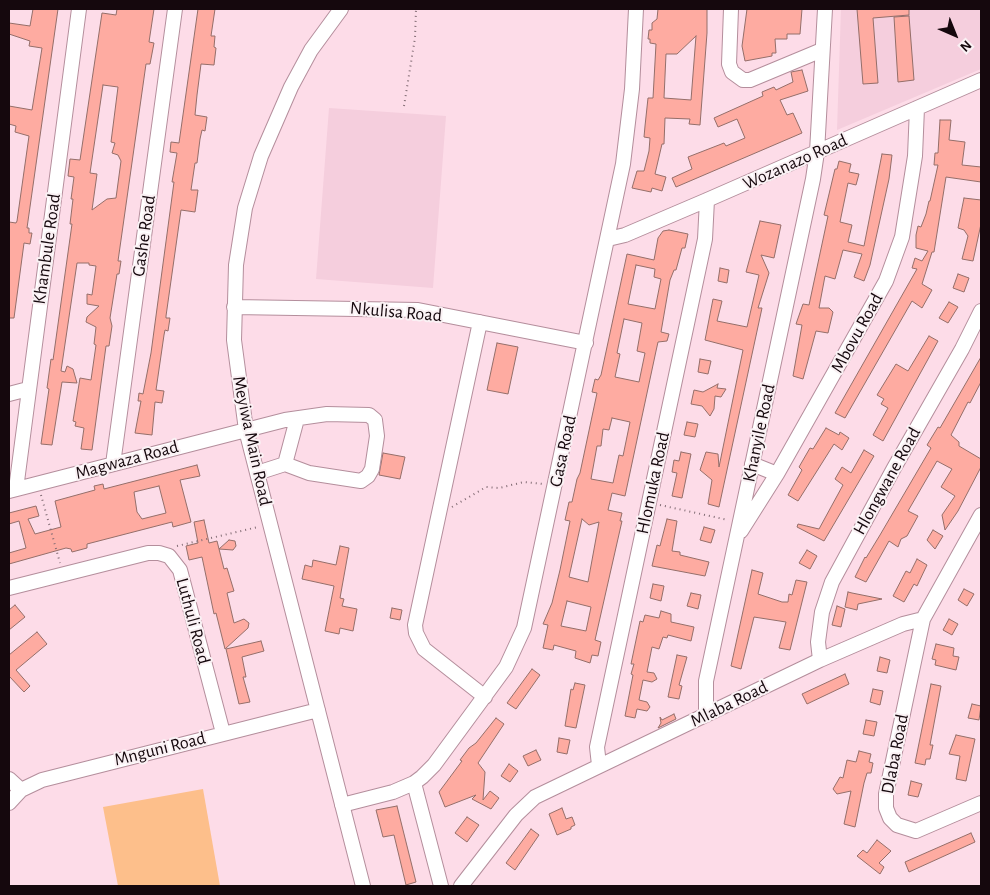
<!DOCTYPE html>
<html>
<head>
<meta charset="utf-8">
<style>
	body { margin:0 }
	#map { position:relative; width:990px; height:895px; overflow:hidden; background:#fddce8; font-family:"Alegreya Sans",sans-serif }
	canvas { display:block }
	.frame { position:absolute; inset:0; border:10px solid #15080d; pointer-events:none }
	.north { position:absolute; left:930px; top:10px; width:50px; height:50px; -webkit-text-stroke:4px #faf1f4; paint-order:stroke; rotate:136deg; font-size:14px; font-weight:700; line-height:20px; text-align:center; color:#15080d }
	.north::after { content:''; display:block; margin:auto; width:18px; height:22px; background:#15080d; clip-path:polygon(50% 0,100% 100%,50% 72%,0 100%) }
</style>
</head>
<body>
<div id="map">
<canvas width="990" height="895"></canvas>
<div class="frame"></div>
<div class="north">N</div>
</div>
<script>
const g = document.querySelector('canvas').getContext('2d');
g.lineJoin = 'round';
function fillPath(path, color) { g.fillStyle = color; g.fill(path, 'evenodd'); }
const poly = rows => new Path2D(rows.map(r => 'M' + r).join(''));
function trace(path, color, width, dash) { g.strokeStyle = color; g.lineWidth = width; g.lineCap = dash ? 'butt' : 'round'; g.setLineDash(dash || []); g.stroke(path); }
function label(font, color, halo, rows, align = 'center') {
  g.font = font + ' "Alegreya Sans",sans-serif'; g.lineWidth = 4; g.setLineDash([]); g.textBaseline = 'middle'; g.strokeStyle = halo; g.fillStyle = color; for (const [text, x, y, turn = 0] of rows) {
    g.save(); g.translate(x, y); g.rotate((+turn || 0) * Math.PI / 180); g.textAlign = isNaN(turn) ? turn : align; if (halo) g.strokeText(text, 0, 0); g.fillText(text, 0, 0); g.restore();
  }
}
fillPath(poly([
	[841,9,981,9,981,69,837,130],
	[329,108,446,116,433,288,316,279]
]), '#f5cedd');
fillPath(poly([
	[203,789,220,886,118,886,103,807]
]), '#fdbf8b');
const building = poly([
	[33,9,58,9,27,228,29,228,29,233,32,233,30,244,24,243,14,318,9,318,9,222,16,223,17,221,29,136,15,132,16,126,9,124,9,106,32,110,42,48,29,46,30,41,9,34,9,23,30,26,33,9],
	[117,9,154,9,149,42,154,43,150,64,146,64,118,261,121,261,119,274,117,274,110,318,112,326,109,346,106,346,92,450,81,449,84,428,75,426,76,422,73,421,80,378,91,380,96,345,94,344,96,327,86,322,87,317,99,306,87,304,87,294,92,295,96,266,89,265,89,263,77,263,61,371,65,372,67,366,73,369,77,383,62,382,52,445,41,444,49,389,47,388,51,359,53,360,72,224,70,224,73,199,71,199,74,177,68,176,70,159,80,160,102,13,116,15,117,9],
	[103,85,118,87,111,142,115,143,112,153,118,155,121,161,116,198,107,199,92,210,97,174,90,173,103,85],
	[198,9,215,9,211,36,215,36,214,47,216,48,214,65,201,64,197,95,195,115,207,117,205,131,202,130,200,139,197,163,195,163,191,190,198,190,195,212,181,210,166,316,166,318,170,318,168,331,165,330,164,335,156,390,164,391,162,403,155,402,152,435,135,433,141,401,138,401,139,393,143,394,151,353,174,182,172,182,177,153,170,152,171,142,179,143,198,9],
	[658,9,707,9,707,33,700,125,689,124,690,119,665,118,664,144,662,144,655,174,666,177,662,191,652,188,651,192,632,188,637,171,644,171,649,151,650,138,644,137,645,126,648,98,653,98,656,44,650,43,650,39,648,39,649,30,652,30,652,23,657,19,658,9],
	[696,36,691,100,664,98,666,54,677,54,696,36],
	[747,9,802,9,800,34,787,34,787,39,775,39,776,53,772,53,772,56,745,61,742,46,747,9],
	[857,9,909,9,909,15,873,18,878,83,863,84,857,9],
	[909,16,914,80,898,82,894,17,909,16],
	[802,70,808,91,780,100,787,115,793,113,802,133,676,187,672,178,692,169,688,157,724,143,726,146,745,138,737,119,718,127,714,118,763,96,762,92,774,87,776,90,793,82,791,72,802,70],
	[940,120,951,120,949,140,965,142,962,165,981,167,981,182,946,177,934,252,932,252,922,284,932,290,922,308,912,301,845,418,835,413,917,269,912,268,915,258,922,261,928,251,916,248,916,235,918,226,921,227,926,214,929,201,930,201,938,165,934,165,935,153,938,153,940,120],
	[882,154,892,155,889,179,870,265,864,281,854,277,862,254,843,250,835,279,825,276,819,308,829,308,833,312,828,333,816,331,803,379,793,376,802,325,796,324,803,304,809,305,828,216,824,215,835,169,837,169,839,161,851,164,849,172,859,174,856,185,848,183,840,222,852,225,848,242,864,246,882,154],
	[964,198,981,200,981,224,973,261,962,259,968,236,964,230,958,228,964,198],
	[760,221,781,225,774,258,761,255,769,273,758,308,762,308,719,507,708,504,712,480,700,470,706,452,718,454,719,467,743,350,705,340,713,299,722,301,717,321,747,327,759,275,746,272,760,221],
	[669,230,688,234,685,248,682,248,676,270,674,270,670,280,661,332,669,334,667,341,658,342,656,351,625,496,612,493,608,510,622,513,620,521,622,521,595,640,601,642,598,656,592,655,590,663,575,658,576,651,554,645,553,650,543,648,548,625,543,624,552,603,560,570,570,521,565,520,569,502,572,502,577,479,580,473,597,393,592,392,595,379,598,380,601,375,627,254,654,260,658,238,663,231,669,230],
	[636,265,655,269,654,277,661,279,655,309,628,304,636,265],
	[624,319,642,323,637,351,645,353,639,382,615,377,620,354,617,353,624,319],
	[612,418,630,422,623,456,619,455,613,483,591,479,597,446,601,446,603,429,609,430,612,418],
	[582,519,589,525,599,522,588,582,569,577,582,519],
	[567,601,591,607,586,631,561,626,567,601],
	[720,268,729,270,727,283,718,281,720,268],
	[958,274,969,278,964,292,953,288,958,274],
	[949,302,958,307,948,323,939,318,949,302],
	[929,336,938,341,883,441,873,435,888,408,881,404,884,399,877,395,896,364,908,371,929,336],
	[497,343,518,347,508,394,487,390,497,343],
	[981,357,981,382,970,403,968,402,951,435,959,442,959,446,981,459,981,467,958,511,945,530,942,515,955,496,941,487,952,469,937,461,908,511,918,516,907,536,901,539,898,547,889,541,866,582,855,577,865,557,866,558,880,535,931,448,927,445,938,427,940,428,981,357],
	[700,359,711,361,708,374,698,372,700,359],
	[718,384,717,388,726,389,721,397,715,396,714,409,710,416,702,406,691,404,694,390,703,392,718,384],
	[687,422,698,424,695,437,684,435,687,422],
	[826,428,839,435,840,432,849,438,842,450,834,444,798,501,788,495,802,470,799,467,810,448,813,449,826,428],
	[864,450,874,456,824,541,797,527,798,524,819,529,843,485,835,479,842,467,851,473,864,450],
	[681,452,691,454,682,498,672,496,677,473,672,472,674,460,679,461,681,452],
	[383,453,405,457,400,479,379,475,383,453],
	[197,465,200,476,180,480,191,522,173,527,172,522,87,544,87,548,72,552,71,549,66,548,9,564,9,553,26,548,19,521,9,524,9,513,36,506,39,516,28,519,35,534,61,527,55,501,95,490,94,486,103,484,104,489,197,465],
	[159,486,166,513,142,519,137,512,134,492,159,486],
	[667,519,677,521,672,551,680,552,680,555,709,562,705,576,652,566,657,545,660,546,667,519],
	[204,520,209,543,217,541,224,569,227,568,234,591,227,593,234,623,244,619,249,623,248,628,225,649,216,613,214,614,202,557,189,560,186,546,198,543,194,522,204,520],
	[704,527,715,530,711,543,700,540,704,527],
	[933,530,943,536,935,549,927,540,933,530],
	[229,540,235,541,236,546,233,550,219,549,229,540],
	[340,546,349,548,340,598,344,599,342,606,357,609,353,631,340,628,339,634,325,631,334,586,302,579,305,565,312,567,313,560,336,565,340,546],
	[807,550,817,556,810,569,799,563,807,550],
	[917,559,927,565,917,586,914,584,904,602,893,596,906,571,910,573,917,559],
	[752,570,763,573,758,594,782,602,788,602,789,594,792,595,796,580,807,582,790,650,779,648,786,622,754,617,741,669,731,666,752,570],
	[653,584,664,586,661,601,650,598,653,584],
	[964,589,974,594,967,606,958,600,964,589],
	[848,592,852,593,882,599,858,604,857,610,845,607,848,592],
	[691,593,701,595,698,609,687,606,691,593],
	[15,605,25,617,9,630,9,610,15,605],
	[837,606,845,609,841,627,832,625,837,606],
	[392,608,402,610,400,620,390,618,392,608],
	[661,611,671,614,671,622,694,627,691,641,668,635,667,638,663,637,659,649,652,647,647,672,654,673,657,679,652,682,643,680,639,700,647,702,650,707,647,711,637,709,635,718,625,716,633,675,631,674,634,664,631,664,640,621,643,622,645,615,659,618,661,611],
	[949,619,958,624,952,635,943,630,949,619],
	[37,632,47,644,16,670,30,686,24,692,9,676,9,655,37,632],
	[261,641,264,651,242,657,246,677,243,677,250,702,239,704,226,649,261,641],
	[936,644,954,648,953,656,959,657,956,670,935,665,936,660,932,659,936,644],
	[677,655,687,657,679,685,682,686,679,699,668,697,677,655],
	[880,657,890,660,887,673,877,671,880,657],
	[532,669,540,675,516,709,507,703,532,669],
	[845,674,849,684,807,704,802,694,845,674],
	[575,683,585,685,576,728,565,726,571,689,573,690,575,683],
	[931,684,941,686,930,745,933,745,930,759,926,759,925,765,915,763,931,684],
	[873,689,883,691,880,705,870,702,873,689],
	[972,704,981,706,979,720,968,718,972,704],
	[674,714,676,719,658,728,661,723,660,717,662,720,674,714],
	[496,718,504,724,478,763,485,772,483,800,490,791,499,798,491,809,472,799,476,795,445,807,439,792,462,761,460,760,469,748,476,743,496,718],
	[866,720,877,722,874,736,863,734,866,720],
	[956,735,975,739,966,781,956,779,960,756,949,754,956,735],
	[559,738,570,740,567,754,557,752,559,738],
	[536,750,541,760,528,766,523,756,536,750],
	[859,751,871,754,869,762,873,763,871,773,867,773,864,783,855,827,844,824,851,791,837,794,833,789,840,777,843,778,847,760,856,762,859,751],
	[509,764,518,771,510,782,501,776,509,764],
	[911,781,922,784,918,797,908,795,911,781],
	[397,806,416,882,406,885,394,835,383,837,376,810,397,806],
	[562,808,566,819,572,817,575,825,571,827,571,829,557,835,549,814,562,808],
	[467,817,479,825,467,842,455,833,467,817],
	[531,829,539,835,515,870,506,863,531,829],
	[971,833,975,842,909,872,905,862,971,833],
	[877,840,891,851,879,863,884,867,880,874,857,856,863,850,867,853,877,840]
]);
fillPath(building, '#feaba1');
trace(building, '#946e69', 1);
const minor = poly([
	[341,9,311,50,291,87,261,156,245,208,236,265,234,340,246,430,363,886],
	[731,9,729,64,732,72,743,80,750,80,822,50],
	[608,239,625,235,707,200,981,80],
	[234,307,418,310,586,343],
	[480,322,415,625,416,633,424,649,485,697],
	[9,394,28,389],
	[113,464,175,9],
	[285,464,297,419],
	[752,464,777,474],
	[16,489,79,9],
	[9,491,285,420,327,414,369,415,375,420,377,436,372,469,368,476,361,481,309,473,285,464,257,473],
	[741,531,777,474,886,281,902,237,915,156,917,108],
	[9,588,148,553,159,553,169,556,180,570,223,733],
	[923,619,886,794,886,808,890,818,897,825,916,831,981,803],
	[820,660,818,642,822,612,832,582,894,468,962,349,981,311],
	[706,715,706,681,813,179,817,152,825,9],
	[599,765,597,747,705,239,707,200],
	[9,779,21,790],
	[414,783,441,886],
	[9,803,21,790,42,780,318,710],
	[342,805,393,792,414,783,422,777,434,765,506,667,524,628,623,164,632,89,636,9],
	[461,886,516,815,535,797,820,660,903,624,923,619,981,515]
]);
trace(minor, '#b48e9c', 16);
trace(poly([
	[404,106,415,38,416,9],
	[41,495,60,563],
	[660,505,728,520],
	[452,507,486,487,499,488,524,482,543,484],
	[177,546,258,527]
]), '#826c74', 2, [1, 4]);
trace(minor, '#fff', 14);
label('18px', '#15080d', '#faf1f4', [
	["Wozanazo Road",795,162,-24],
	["Gashe Road",144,236,-82],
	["Khambule Road",47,249,-82],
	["Nkulisa Road",396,312,5],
	["Mbovu Road",857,333,-61],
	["Khanyile Road",759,433,-78],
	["Meyiwa Main Road",252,441,78],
	["Gasa Road",563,451,-78],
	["Magwaza Road",127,460,-15],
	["Hlongwane Road",887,481,-61],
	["Hlomuka Road",653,483,-78],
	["Luthuli Road",193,621,75],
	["Mlaba Road",729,704,-26],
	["Mnguni Road",160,749,-14],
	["Dlaba Road",895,754,-79]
]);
</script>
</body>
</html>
